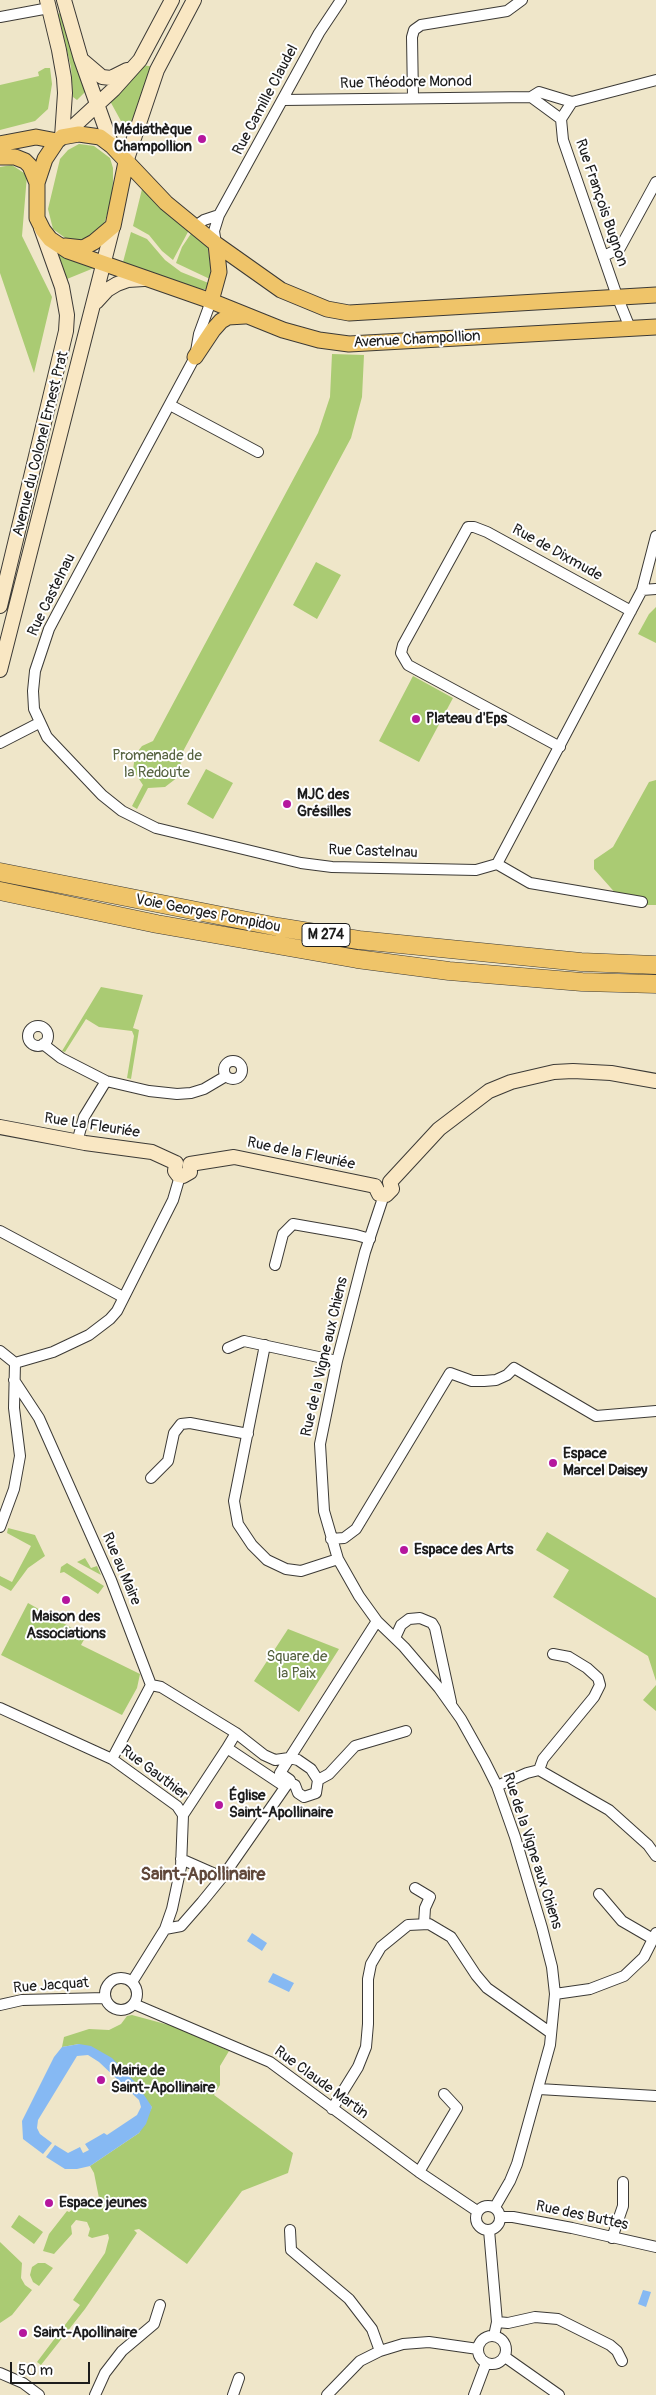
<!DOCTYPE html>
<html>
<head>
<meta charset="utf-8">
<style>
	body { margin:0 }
	#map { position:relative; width:656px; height:2395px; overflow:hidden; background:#efe6c9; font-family:Pangolin,sans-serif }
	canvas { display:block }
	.scale { position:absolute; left:10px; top:2362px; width:80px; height:22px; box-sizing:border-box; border:2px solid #1c1c1c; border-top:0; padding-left:6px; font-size:15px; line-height:18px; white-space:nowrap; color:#1c1c1c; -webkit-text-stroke:4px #fff; paint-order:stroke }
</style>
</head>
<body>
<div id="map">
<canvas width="656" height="2395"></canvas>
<div class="scale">50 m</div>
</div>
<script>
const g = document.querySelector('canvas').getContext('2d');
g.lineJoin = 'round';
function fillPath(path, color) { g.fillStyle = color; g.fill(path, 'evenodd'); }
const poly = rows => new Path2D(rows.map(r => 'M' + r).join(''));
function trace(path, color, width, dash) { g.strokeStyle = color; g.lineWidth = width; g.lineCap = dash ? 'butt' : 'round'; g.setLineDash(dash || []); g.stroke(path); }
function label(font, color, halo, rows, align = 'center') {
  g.font = font + ' Pangolin,sans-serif'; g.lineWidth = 4; g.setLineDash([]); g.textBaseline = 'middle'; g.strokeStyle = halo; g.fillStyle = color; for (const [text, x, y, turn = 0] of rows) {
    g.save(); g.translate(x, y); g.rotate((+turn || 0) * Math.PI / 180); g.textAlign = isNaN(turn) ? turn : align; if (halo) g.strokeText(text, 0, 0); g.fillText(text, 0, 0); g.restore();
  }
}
fillPath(poly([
	[62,12,86,91,77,100,73,97,71,67,58,14],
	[143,65,154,67,127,132,110,101,130,82],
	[45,68,50,68,52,84,48,109,35,121,0,130,0,85,39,76,38,72],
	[79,144,94,146,110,158,113,168,113,181,112,198,104,224,92,238,72,243,53,229,48,209,60,159,68,150],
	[12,165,27,175,22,236,52,297,34,373,0,273,0,167],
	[143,185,189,230,173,260,162,251,149,235,133,226],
	[131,232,147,239,165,260,181,272,211,284,207,289,199,290,123,262],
	[192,232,204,240,208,248,212,280,176,263,182,247],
	[60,253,95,266,94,268,67,279,57,256],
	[332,354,364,355,362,397,351,438,180,757,181,767,178,777,165,787,148,788,137,809,132,806,143,785,133,770,135,755,142,746,153,741,318,433,330,397],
	[316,562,341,575,317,619,293,605],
	[656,607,656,643,638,634,649,614],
	[413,676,453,698,419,762,379,741],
	[206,769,233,783,213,819,187,804],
	[656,780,656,905,626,905,594,869,594,860,613,847,649,782],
	[101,987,143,995,133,1028,139,1030,131,1079,127,1078,134,1036,132,1031,99,1027,86,1019,65,1052,62,1051],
	[8,1528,35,1535,45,1556,28,1568,11,1591,0,1585,0,1576,12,1582,31,1546,7,1533],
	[547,1532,656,1598,656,1681,648,1656,553,1597,569,1570,536,1550],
	[85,1558,91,1568,97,1566,101,1575,77,1562],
	[67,1563,104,1586,98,1594,64,1572,60,1573,61,1567],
	[28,1603,86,1636,81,1645,140,1674,137,1688,122,1715,1,1655],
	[288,1629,339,1649,299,1712,254,1681],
	[656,1685,656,1711,643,1700],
	[132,2015,180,2028,229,2051,220,2066,220,2085,214,2095,293,2153,288,2173,242,2191,187,2264,139,2229,134,2230,137,2233,85,2309,41,2365,37,2362,80,2305,73,2300,105,2253,109,2238,108,2234,92,2238,88,2236,90,2229,87,2222,76,2220,71,2226,72,2234,54,2254,43,2251,49,2234,67,2211,69,2212,88,2199,99,2198,94,2173,90,2166,139,2133,152,2107,79,2044,62,2047,64,2037,89,2029,109,2030,121,2024,127,2016],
	[19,2215,43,2232,34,2244,11,2227],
	[0,2242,22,2263,21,2278,25,2285,32,2290,12,2315,0,2323],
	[38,2263,45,2263,53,2268,39,2286,33,2282,30,2275,32,2267]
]), '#aacb73');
fillPath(poly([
	[252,1933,267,1943,262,1951,247,1941],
	[273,1973,294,1983,289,1992,268,1982],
	[79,2044,91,2046,112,2058,136,2083,152,2107,146,2124,139,2133,90,2166,77,2169,65,2169,46,2157,55,2145,68,2153,80,2147,83,2153,89,2150,85,2144,104,2133,107,2135,137,2115,141,2107,139,2100,99,2062,88,2055,77,2056,38,2120,37,2128,40,2134,52,2143,43,2154,23,2139,22,2121,54,2057,62,2047],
	[643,2290,651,2292,646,2307,638,2304]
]), '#86b9f3');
const street = poly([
	[0,17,49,8],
	[413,97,412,37,414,30,421,25,507,11,522,0],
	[283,100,531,97],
	[572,102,656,80],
	[561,119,563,140,617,296,630,328],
	[561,119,531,97,539,92,572,102],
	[561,119,572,102],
	[194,227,204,220,219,215],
	[216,244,214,231,219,215,319,33,341,0],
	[604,256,620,248,656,182],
	[211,301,199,334,195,357,58,612,49,629,35,671,33,691,34,709,47,737,102,795,122,811,156,828,301,863,332,867,476,870,497,864,642,590,656,589],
	[170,405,258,452],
	[642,590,656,536],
	[0,743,39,723],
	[560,747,408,665,401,653,403,645,468,527,474,527,487,532,631,611],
	[497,864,530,883,642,902],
	'28 1036a10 10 0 1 1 20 0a10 10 0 1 1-20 0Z',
	[43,1044,61,1058,106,1081,149,1091,177,1094,191,1093,204,1089,226,1076],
	'224 1070a9 9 0 1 1 18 0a9 9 0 1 1-18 0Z',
	[77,1142,84,1117,106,1081],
	[384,1195,365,1252,337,1361,320,1444,324,1511,338,1559,359,1596,377,1621,404,1647,439,1688,461,1719,485,1762,497,1786,515,1837,542,1928,552,1967,555,1994,550,2045,517,2164,510,2181,495,2207],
	[0,1231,123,1297],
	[275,1265,283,1234,293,1224,356,1235,370,1239],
	[265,1345,234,1501,238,1524,252,1545,267,1560,286,1569,301,1571,338,1559],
	[228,1348,244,1341,337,1361],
	[0,1351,15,1363],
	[15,1363,53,1352,89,1335,110,1319,117,1311,173,1200,180,1176],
	[14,1380,39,1418,111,1580,151,1685,161,1687,236,1733],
	[151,1478,168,1461,174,1433,181,1424,190,1423,248,1434],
	[0,1527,14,1489,20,1456,14,1408,15,1363],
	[331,1539,344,1538,356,1529,450,1373,472,1381,484,1381,496,1380,507,1375,514,1368,596,1416,656,1411],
	[395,1638,401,1625,409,1619,420,1618,432,1623,435,1628,451,1702],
	[0,1708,112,1759,177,1806,183,1815,181,1867,172,1909,165,1929,132,1982],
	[236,1733,264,1755,275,1760,289,1758,298,1760,311,1769,318,1780,316,1793,304,1797,298,1793,295,1785,288,1782,281,1784,227,1748,236,1733],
	[112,1759,151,1685],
	[539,1770,543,1759,594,1697,600,1685,598,1678,587,1668,569,1657,553,1654],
	[318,1780,329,1774,355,1746,406,1731],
	[497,1786,527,1773,539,1770,609,1810,648,1845,656,1856],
	[183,1815,227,1748],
	[181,1859,222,1877],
	[415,1888,430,1897,425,1908,424,1924],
	[599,1894,622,1921,653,1939],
	[165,1929,181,1926,202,1902,224,1875,279,1796,290,1780,280,1773,377,1621],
	'105 1994a16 16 0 1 1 32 0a16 16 0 1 1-32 0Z',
	[555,1994,590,1989,624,1976,644,1957,656,1933],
	[134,2004,270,2062,419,2172,477,2211],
	[0,2005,22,2000,105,1998],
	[539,2089,656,2096],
	[332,2109,358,2067,366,2047,368,2024,368,1979,371,1964,381,1947,408,1925,429,1924,451,1937,476,1975,487,1988,551,2033],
	[419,2172,457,2108,444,2094],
	'476 2218a12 12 0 1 1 24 0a12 12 0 1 1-24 0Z',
	[500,2217,513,2217,572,2228,656,2247],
	[290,2230,291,2250,349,2299,372,2329,380,2351],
	[489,2230,497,2322,494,2336],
	[612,2238,623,2206,623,2182],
	[497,2322,508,2323,535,2317,558,2319,610,2345,617,2351,622,2361],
	'478 2350a14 14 0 1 1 28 0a14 14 0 1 1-28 0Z',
	[505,2357,559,2395],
	[0,2373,23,2383,39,2395],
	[95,2395,105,2373,122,2351,154,2324,160,2305],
	[233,2395,239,2378],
	[327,2395,360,2361,380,2351,403,2344,429,2342,478,2349],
	[474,2395,486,2363]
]);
const secondary = poly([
	[47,0,59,50,64,78,65,93,62,137],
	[64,0,81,59,112,146],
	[82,60,102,77,111,78,127,70],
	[62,137,114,89,140,60,172,0],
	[126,162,157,70,194,0],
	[96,302,107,290,117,284,128,280,144,279],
	[0,606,66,331,67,315,62,287,41,228],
	[0,670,113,226],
	[0,1127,85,1143,152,1152,176,1163],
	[176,1163,175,1171,178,1175,183,1176,190,1172,190,1164],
	[190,1164,234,1157,375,1186],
	[390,1182,439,1129,489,1091,511,1082,554,1072,573,1071,611,1073,656,1081],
	[375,1186,379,1194,386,1195,392,1189,390,1182]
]);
const primary = poly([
	[0,144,36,137,57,141],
	[0,157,15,157,25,161,30,166,37,183],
	[65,246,83,248,94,242,113,226,126,162],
	[656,295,349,313,327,309,281,290,216,244,166,203,112,146,100,137,79,134,62,137,57,141,45,159,37,183,37,218,43,230,50,239,68,251,211,301,283,330,319,340,349,344,656,327],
	[211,301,219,272,216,244],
	[195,357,213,330,221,321,228,317,245,316]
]);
const highway = poly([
	[0,872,278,927,359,940,581,962,656,965],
	[0,891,157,924,357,959,449,971,582,982,656,984]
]);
trace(street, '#3c3a36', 12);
trace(secondary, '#3c3a36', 16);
trace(primary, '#3c3a36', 17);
trace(highway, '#3c3a36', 19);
trace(street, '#fff', 10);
trace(secondary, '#f9e7c3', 14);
trace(primary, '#efc469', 15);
trace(highway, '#efc469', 18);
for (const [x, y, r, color] of [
	[202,139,5,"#b5179e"],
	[416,719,5,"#b5179e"],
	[287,804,5,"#b5179e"],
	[553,1463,5,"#b5179e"],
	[404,1550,5,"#b5179e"],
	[66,1600,5,"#b5179e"],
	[219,1805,5,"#b5179e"],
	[101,2080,5,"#b5179e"],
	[49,2203,5,"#b5179e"],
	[23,2333,5,"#b5179e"]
]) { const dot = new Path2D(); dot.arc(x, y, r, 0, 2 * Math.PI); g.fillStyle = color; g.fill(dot); trace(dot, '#fff', 2); }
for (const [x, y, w] of [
	[326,935,48]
]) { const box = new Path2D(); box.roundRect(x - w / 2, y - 11.5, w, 23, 4); g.fillStyle = '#fff'; g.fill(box); trace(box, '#1c1c1c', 1); }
label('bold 14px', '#1c1c1c', null, [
	["M 274",326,935]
]);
label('15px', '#1c1c1c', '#fff', [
	["Rue Théodore Monod",406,83,-1],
	["Rue Camille Claudel",266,100,-62],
	["Rue François Bugnon",601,203,71],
	["Avenue Champollion",417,340,-3],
	["Avenue du Colonel Ernest Prat",41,444,-76],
	["Rue de Dixmude",557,553,29],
	["Rue Castelnau",52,595,-64],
	["Rue Castelnau",373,852,2],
	["Voie Georges Pompidou",208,914,11],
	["Rue La Fleuriée",92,1126,9],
	["Rue de la Fleuriée",301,1154,12],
	["Rue de la Vigne aux Chiens",325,1357,-77],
	["Rue au Maire",121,1569,67],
	["Rue Gauthier",154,1773,37],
	["Rue de la Vigne aux Chiens",532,1851,72],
	["Rue Jacquat",51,1986,-4],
	["Rue Claude Martin",321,2083,36],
	["Rue des Buttes",582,2216,12]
]);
label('bold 15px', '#1c1c1c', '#fff', [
	["Médiathèque",192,130,"right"],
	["Champollion",192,147,"right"],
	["Plateau d'Eps",426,719],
	["MJC des",297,795],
	["Grésilles",297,812],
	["Espace",563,1454],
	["Marcel Daisey",563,1471],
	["Espace des Arts",414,1550],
	["Maison des",66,1617,"center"],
	["Associations",66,1634,"center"],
	["Église",229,1796],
	["Saint-Apollinaire",229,1813],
	["Mairie de",111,2071],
	["Saint-Apollinaire",111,2088],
	["Espace jeunes",59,2203],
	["Saint-Apollinaire",33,2333]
], 'left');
label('15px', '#55623f', '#fff', [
	["Promenade de",157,756],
	["la Redoute",157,773],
	["Square de",297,1657],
	["la Paix",297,1674]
]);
label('bold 18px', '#60483b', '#fff', [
	["Saint-Apollinaire",203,1875]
]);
</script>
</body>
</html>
